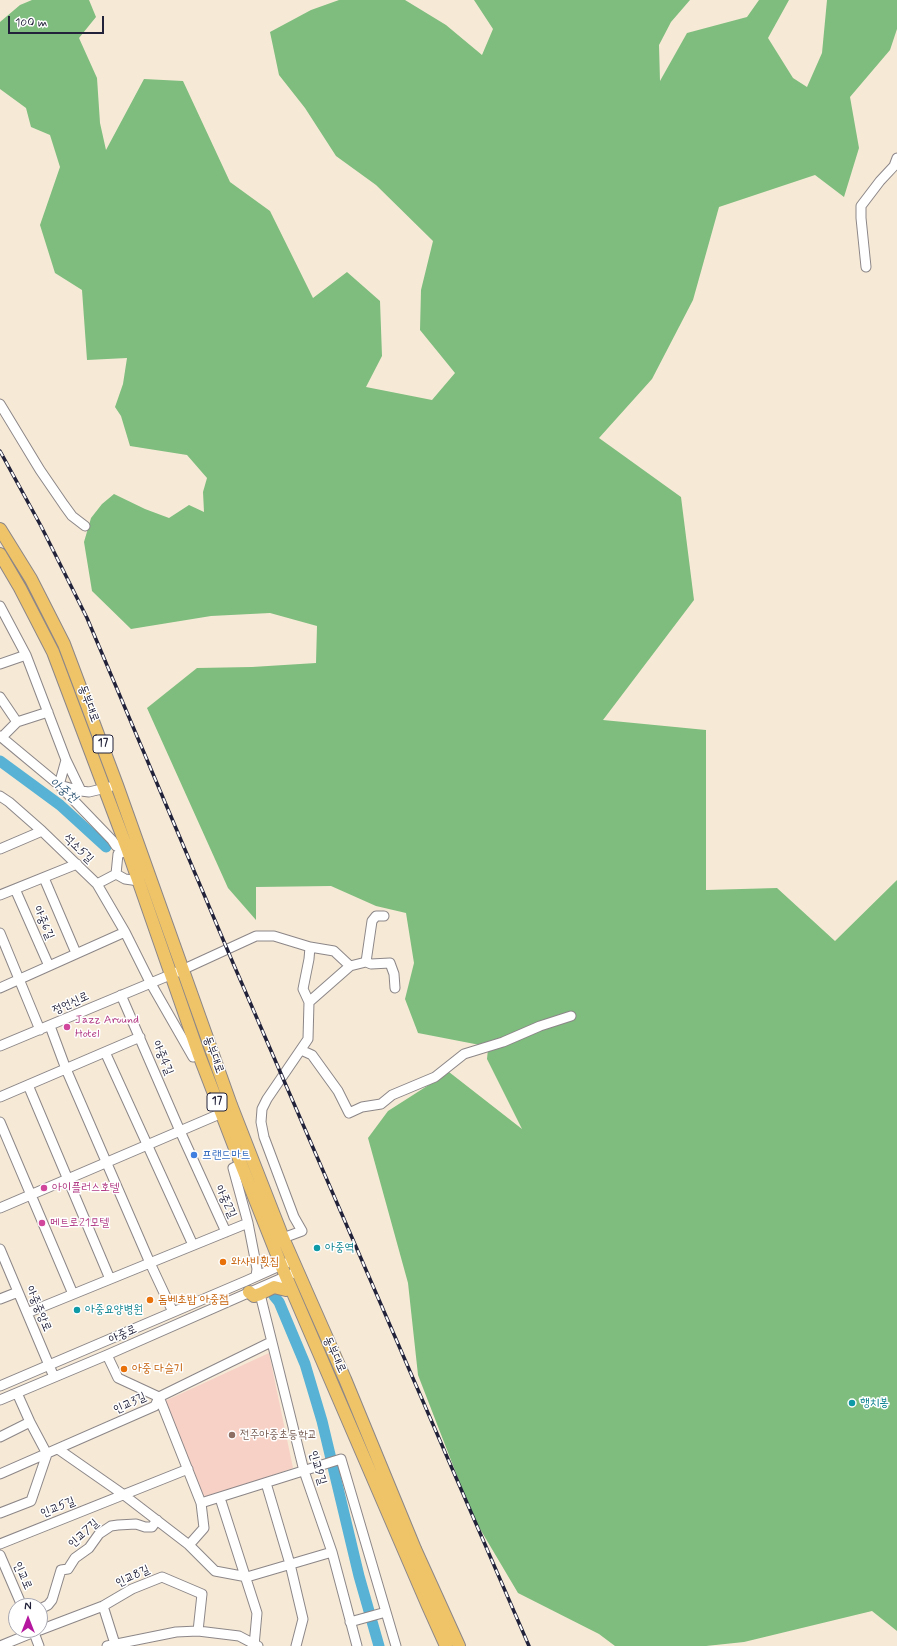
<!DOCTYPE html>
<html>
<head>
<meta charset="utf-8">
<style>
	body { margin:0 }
	#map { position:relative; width:897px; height:1646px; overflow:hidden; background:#f6ead6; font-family:Mynerve,sans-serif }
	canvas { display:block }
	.north { position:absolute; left:8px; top:1598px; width:40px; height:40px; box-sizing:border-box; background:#fff; border:1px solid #a7a7b1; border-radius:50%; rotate:0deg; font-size:11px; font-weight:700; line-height:16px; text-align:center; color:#22223b }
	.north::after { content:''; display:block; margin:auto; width:14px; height:18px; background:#b5179e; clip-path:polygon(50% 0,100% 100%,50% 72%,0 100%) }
	.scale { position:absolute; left:8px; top:16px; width:96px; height:18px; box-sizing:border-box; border:2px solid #22223b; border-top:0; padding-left:5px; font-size:12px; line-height:14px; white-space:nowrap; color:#22223b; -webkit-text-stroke:3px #fff; paint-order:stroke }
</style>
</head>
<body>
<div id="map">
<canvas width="897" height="1646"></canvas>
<div class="north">N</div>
<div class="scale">100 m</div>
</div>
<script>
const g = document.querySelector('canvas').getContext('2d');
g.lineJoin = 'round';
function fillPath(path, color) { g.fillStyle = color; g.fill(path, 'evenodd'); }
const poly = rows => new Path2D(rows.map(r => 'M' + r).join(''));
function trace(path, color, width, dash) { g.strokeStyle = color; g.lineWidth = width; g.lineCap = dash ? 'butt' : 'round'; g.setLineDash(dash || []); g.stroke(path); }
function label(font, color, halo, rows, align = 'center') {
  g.font = font + ' Mynerve,"Poor Story",sans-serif'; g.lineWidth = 3; g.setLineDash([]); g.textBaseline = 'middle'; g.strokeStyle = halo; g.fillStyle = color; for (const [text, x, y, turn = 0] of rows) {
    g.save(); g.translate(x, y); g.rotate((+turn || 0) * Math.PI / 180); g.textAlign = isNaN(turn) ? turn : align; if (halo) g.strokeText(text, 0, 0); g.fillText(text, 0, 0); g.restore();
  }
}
fillPath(poly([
	[269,1353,293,1468,204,1499,165,1401]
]), '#f7d1c6');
fillPath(poly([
	[32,0,89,0,96,17,79,38,97,78,100,123,106,150,144,79,183,81,230,182,270,211,313,298,347,272,380,301,382,356,366,387,432,400,455,373,420,330,421,290,433,241,376,185,336,156,305,108,279,75,270,32,311,10,339,0,405,0,446,25,482,55,493,29,474,0,690,0,671,22,659,45,660,81,687,33,747,17,759,0,789,0,768,38,793,78,807,87,822,53,827,0,897,0,897,29,890,50,850,97,859,148,844,197,815,175,719,207,693,300,652,379,599,438,681,497,694,600,603,720,706,730,706,890,777,888,835,941,897,880,897,1631,872,1611,744,1642,706,1646,615,1646,599,1634,518,1593,473,1517,418,1375,408,1283,368,1138,388,1111,449,1072,522,1129,487,1059,488,1049,480,1045,418,1033,405,999,414,963,406,913,376,906,331,886,256,887,256,920,228,888,147,708,197,668,252,667,316,663,317,626,270,613,211,616,131,629,92,591,84,542,91,518,102,504,114,494,145,509,169,518,189,505,204,512,203,492,207,478,187,455,130,446,121,416,115,407,123,384,127,358,87,360,82,290,55,273,40,225,60,167,50,135,31,127,26,108,0,89,0,22,20,5]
]), '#7ebd7e');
trace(poly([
	[0,761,60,805,106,847],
	[274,1296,279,1302,305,1364,322,1421,359,1576,379,1646]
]), '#57b2d5', 11);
const minor = poly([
	[866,267,861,218,861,206,880,181,894,166,897,158],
	[0,404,40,470,64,505,72,516,85,526],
	[0,606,26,655,66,760,59,785,81,791,89,792,110,787],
	[0,664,26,655],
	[0,697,17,722],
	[0,736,59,785,112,840,116,846,124,842],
	[2,737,17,722,48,712],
	[66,760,81,791],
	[0,796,9,802,42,831,97,884,125,932,150,982,193,1057,199,1055],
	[0,849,42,831],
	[116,874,118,854,128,851],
	[116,874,125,879,139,881],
	[44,878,76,953],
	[97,884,116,874],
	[15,889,49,966],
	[0,895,77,864],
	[0,933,40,1030],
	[310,947,334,951,350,966],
	[366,962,372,921,376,916,384,916],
	[0,988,125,932],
	[121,995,180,1131,226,1232],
	[309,1002,350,966,366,962,371,964,390,963,394,974,395,988],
	[50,1026,66,1069,150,1263,173,1312],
	[0,1046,182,970,256,936,274,936,310,947,309,959,303,989,309,1002,308,1039,267,1099,262,1109,261,1122,264,1137,294,1217,302,1231,283,1238],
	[301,1050,312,1055,338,1091,349,1113,362,1107,381,1104,392,1095,435,1077,464,1054,503,1042,540,1026,571,1016],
	[105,1052,193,1245],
	[28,1085,110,1279],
	[0,1097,140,1037],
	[0,1122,73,1294],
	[241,1164,233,1168,248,1223,257,1269,256,1276],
	[0,1208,222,1113],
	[0,1249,54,1377],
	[260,1294,304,1471,332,1552,357,1646],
	[0,1299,18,1292],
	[27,1313,248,1223],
	[107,1355,118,1378,159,1397,201,1503,204,1528,189,1545],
	[0,1386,246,1281,293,1260],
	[0,1400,107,1355,298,1271],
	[0,1437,30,1422],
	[58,1449,124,1495,189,1545,215,1571,247,1577,332,1552],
	[0,1474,155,1406,159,1397,271,1342],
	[266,1483,290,1564,303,1619,296,1646],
	[220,1498,257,1613,254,1646],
	[201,1503,341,1459,396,1646],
	[0,1513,31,1501,47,1454,30,1422,17,1393],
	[0,1544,188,1469],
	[0,1555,22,1606],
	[103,1606,115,1644],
	[40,1609,48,1605,52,1600,61,1570,68,1569,75,1558,89,1548,99,1534,111,1526,118,1525,136,1524,145,1527,152,1527,157,1520],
	[350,1622,386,1612],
	[33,1630,39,1646],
	[40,1630,103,1606,132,1589,162,1577,202,1594,198,1631],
	[0,1646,39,1630],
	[107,1646,176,1632,198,1631,239,1636,258,1646]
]);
const major = poly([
	[0,529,31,579,64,644,117,785,231,1105,283,1238,345,1379,415,1549,459,1646],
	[0,554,20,588,53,652,128,851,199,1055,241,1164,281,1265,428,1606,446,1646],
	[249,1292,254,1296,260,1294,274,1287,286,1290,291,1288]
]);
trace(minor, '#8c8688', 11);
trace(major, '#8c8688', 14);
trace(minor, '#fff', 9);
trace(major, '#efc469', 12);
const rail = poly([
	[0,451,41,526,87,618,233,963,529,1646]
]);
trace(rail, '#22223b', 3.5);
trace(rail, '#fff', 2, [6]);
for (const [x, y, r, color] of [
	[67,1027,4,"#d1479c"],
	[194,1155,4,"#3f7fe0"],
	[44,1188,4,"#d1479c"],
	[42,1223,4,"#d1479c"],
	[317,1248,4,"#0f9aa8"],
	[223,1262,4,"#e8710a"],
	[150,1300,4,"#e8710a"],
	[77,1310,4,"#0f9aa8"],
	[124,1369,4,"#e8710a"],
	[852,1403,4,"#0f9aa8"],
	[232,1435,4,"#8d6e63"]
]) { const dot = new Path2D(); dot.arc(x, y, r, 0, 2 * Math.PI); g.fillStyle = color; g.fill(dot); trace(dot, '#fff', 1.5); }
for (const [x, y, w] of [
	[103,744,20],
	[217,1102,20]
]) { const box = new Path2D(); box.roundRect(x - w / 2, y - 9, w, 18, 3); g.fillStyle = '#fff'; g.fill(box); trace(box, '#22223b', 1); }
label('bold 11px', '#22223b', null, [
	["17",103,744],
	["17",217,1102]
]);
label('12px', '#22223b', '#fff', [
	["동부대로",88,704,69],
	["석소5길",78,849,44],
	["아중6길",43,923,67],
	["정언신로",71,1004,-24],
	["동부대로",213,1055,70],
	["아중4길",162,1058,67],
	["아중2길",225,1202,65],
	["아중중앙로",38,1309,67],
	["아중로",123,1335,-24],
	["동부대로",334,1355,66],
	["인교3길",130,1404,-25],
	["인교9길",317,1468,73],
	["인교5길",58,1508,-22],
	["인교7길",84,1534,-42],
	["인교로",22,1576,66],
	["인교8길",133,1577,-25]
]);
label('12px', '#b23c85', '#fff', [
	["Jazz Around",75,1020],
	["Hotel",75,1034],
	["아이플러스호텔",52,1188],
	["메트로21모텔",50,1223]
], 'left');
label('12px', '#366cbe', '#fff', [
	["프랜드마트",202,1155]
], 'left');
label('12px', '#0d838f', '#fff', [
	["아중역",325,1248],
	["아중요양병원",85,1310],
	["행치봉",860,1403]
], 'left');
label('12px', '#c56008', '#fff', [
	["와사비횟집",231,1262],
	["돔베초밥 아중점",158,1300],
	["아중 다슬기",132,1369]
], 'left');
label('12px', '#785e54', '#fff', [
	["전주아중초등학교",240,1435]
], 'left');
label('italic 13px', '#375c79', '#fff', [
	["아중천",63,791,38]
]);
</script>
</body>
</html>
